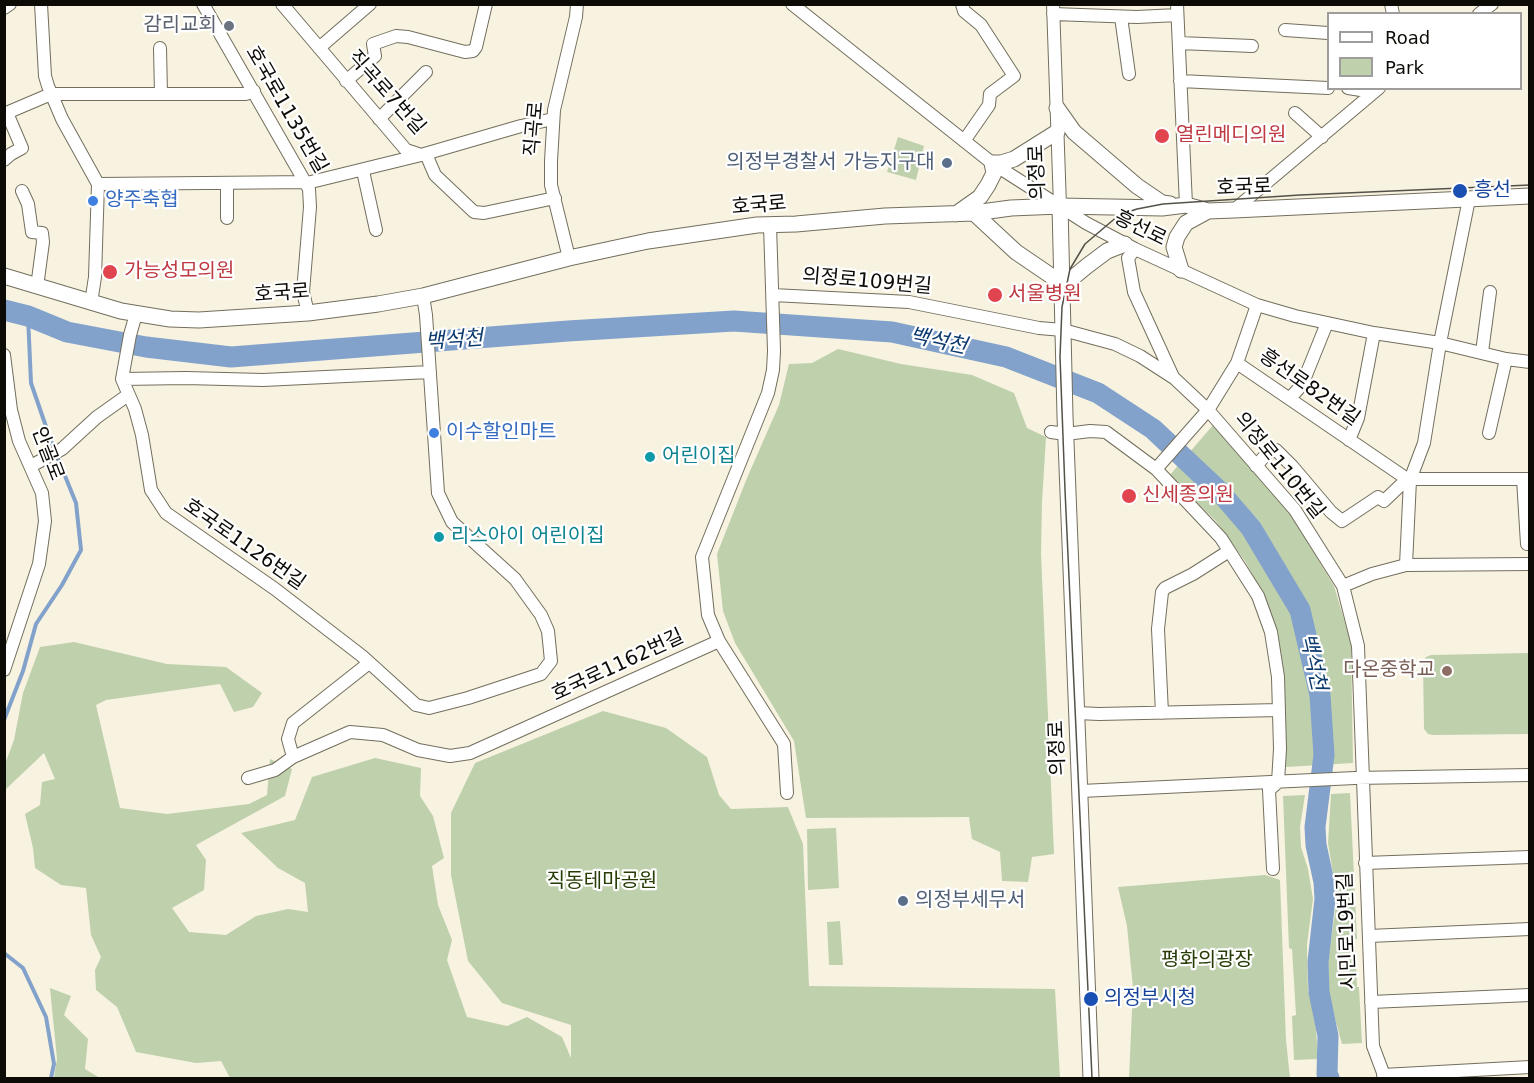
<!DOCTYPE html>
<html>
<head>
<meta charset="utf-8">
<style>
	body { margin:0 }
	#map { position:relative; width:1534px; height:1083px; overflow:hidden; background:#f8f3e0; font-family:"DejaVu Sans",sans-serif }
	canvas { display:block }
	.frame { position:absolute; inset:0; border:6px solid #0d0b06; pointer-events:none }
	.legend { position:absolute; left:1327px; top:12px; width:195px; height:78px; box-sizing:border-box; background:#fff; border:2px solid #9e9d9b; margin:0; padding:8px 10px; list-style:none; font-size:18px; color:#0d0b06 }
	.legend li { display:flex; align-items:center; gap:12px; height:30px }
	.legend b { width:30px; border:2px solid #9e9d9b }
</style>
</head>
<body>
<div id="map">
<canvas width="1534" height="1083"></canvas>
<div class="frame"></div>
<ul class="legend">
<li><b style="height:8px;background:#fff"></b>Road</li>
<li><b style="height:16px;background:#bfd0ad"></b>Park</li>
</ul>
</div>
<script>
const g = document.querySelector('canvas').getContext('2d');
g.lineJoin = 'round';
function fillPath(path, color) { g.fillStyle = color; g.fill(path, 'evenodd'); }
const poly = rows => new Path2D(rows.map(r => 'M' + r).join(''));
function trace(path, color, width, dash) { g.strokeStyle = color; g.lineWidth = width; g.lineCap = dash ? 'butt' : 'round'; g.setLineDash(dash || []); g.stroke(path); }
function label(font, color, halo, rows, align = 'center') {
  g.font = font + ' "DejaVu Sans","Noto Sans KR",sans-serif'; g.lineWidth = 4.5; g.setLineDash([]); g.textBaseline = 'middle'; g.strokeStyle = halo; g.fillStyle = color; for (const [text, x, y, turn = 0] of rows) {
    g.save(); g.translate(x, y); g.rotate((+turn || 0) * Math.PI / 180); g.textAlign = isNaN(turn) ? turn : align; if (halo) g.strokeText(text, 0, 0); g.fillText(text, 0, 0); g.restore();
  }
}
fillPath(poly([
	[898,137,924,146,916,180,887,172],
	[838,349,901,364,972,375,1014,393,1027,428,1046,437,1042,502,1041,554,1054,854,1032,857,1028,882,1002,881,1000,852,972,839,969,817,806,818,794,741,735,643,723,611,717,554,747,478,779,405,789,364,812,363],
	[1214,424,1288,510,1334,586,1351,643,1353,763,1286,767,1279,646,1266,600,1245,561,1215,520,1169,476],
	[74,642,167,664,226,667,262,693,253,707,234,712,220,684,106,700,96,705,120,808,167,814,249,804,267,795,270,759,292,769,285,796,196,845,206,860,204,890,172,908,189,932,226,935,256,916,288,909,308,912,305,883,278,868,241,833,295,820,312,777,375,758,421,768,420,796,433,816,444,858,432,866,438,905,452,940,447,960,467,1017,507,1026,527,1017,562,1037,571,1058,571,1025,502,1003,468,961,451,875,451,813,475,763,603,711,666,728,707,757,719,795,731,809,788,807,803,844,809,986,1055,989,1060,1078,230,1078,221,1061,196,1063,136,1052,117,1007,96,990,95,970,101,957,91,935,86,888,61,885,35,868,33,848,25,814,40,805,42,782,55,779,44,753,5,790,5,764,14,740,23,693,40,647],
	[1529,653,1529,734,1434,735,1428,734,1424,729,1423,662,1426,657,1431,655],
	[1350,793,1357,939,1355,939,1357,987,1359,987,1362,1043,1342,1044,1328,993,1327,966,1337,898,1328,843,1331,794],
	[1305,795,1300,827,1301,847,1308,869,1313,899,1307,944,1308,991,1315,1014,1318,1059,1294,1060,1292,1016,1296,1015,1292,949,1289,948,1283,796],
	[836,828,839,888,808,890,807,829],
	[1265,875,1280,880,1286,1040,1290,1078,1129,1078,1133,988,1127,926,1118,887],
	[840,921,843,965,829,965,827,922],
	[50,988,71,996,64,1015,88,1039,85,1069,100,1078,54,1078,57,1059]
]), '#bfd0ad');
trace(poly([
	[4,720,23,671,36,624,62,585,81,550,76,503,52,444,31,383,28,316],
	[4,953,23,968,46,1017,54,1064,51,1078]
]), '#82a2cb', 4);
trace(poly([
	[4,310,28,316,67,332,146,347,231,357,568,331,734,321,892,332,1006,357,1098,393,1153,429,1220,492,1251,528,1300,610,1320,695,1324,755,1315,827,1316,845,1324,882,1325,899,1318,962,1319,992,1328,1036,1327,1074,1329,1078]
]), '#82a2cb', 21);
const minor = poly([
	[41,4,45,76,48,86,62,119,98,184,95,277,91,303],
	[203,4,309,189,310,207,303,292,308,313],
	[282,4,406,150,421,155,521,126,553,119],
	[792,4,992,163,1086,223,1135,249,1257,305,1295,316,1374,333,1440,343,1506,359,1530,362],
	[962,4,964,11,981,25,1014,76,990,94,989,105,964,141],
	[1053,4,1060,206],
	[1177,4,1186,205],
	[1391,4,1393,14],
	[4,8,10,4],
	[1053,14,1137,17,1177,15],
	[1479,14,1492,4],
	[1121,17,1129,74],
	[1285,30,1328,33],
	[1179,43,1252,46],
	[160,48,161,94],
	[319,48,370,4],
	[346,81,375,56,373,44,396,36,408,37,465,52,473,51,476,47,486,4],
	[1180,81,1328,88],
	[1348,88,1374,92],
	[1295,113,1322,137],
	[4,114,51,94,246,94,254,91],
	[379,119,426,72],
	[426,154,435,175,474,212,484,213,555,198],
	[4,160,11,154,22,148,7,113],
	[363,171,376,230],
	[98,184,311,182,421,155],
	[22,191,28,204,32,232,42,233,43,242,37,287],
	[1234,210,1379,88],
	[227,218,227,184],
	[1135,249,1128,258,1134,292,1173,377],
	[569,258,551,185,551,161,554,110,576,17,577,4],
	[773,295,909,302,1039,328,1063,330,1115,344,1140,356,1174,378,1208,410,1295,510,1343,586,1358,646,1373,1046,1385,1078],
	[136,314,130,335,122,379,135,409,142,435,151,490,166,513,275,589,362,656,416,705,429,708,468,698,541,674,551,661,548,631,541,615,515,579,452,522,438,493,426,315,423,296],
	[1482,352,1490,292],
	[4,355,11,410,19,441,42,493,45,521,39,564,4,670],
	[1237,363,1407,479,1530,479],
	[122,379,186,378,263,380,430,372],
	[1290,398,1302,385,1327,323],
	[1051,432,1066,434,1090,431,1106,432,1156,469,1221,538,1258,596,1271,632,1278,677,1280,749,1278,782,1269,790,1273,869],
	[1489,433,1506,359],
	[1349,440,1358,418,1374,333],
	[31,466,62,449,97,417,128,395],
	[1256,466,1270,450,1276,450,1292,466,1331,512,1342,521,1378,497,1384,501,1407,479],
	[1156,469,1208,410,1237,363,1257,305],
	[1523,479,1527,544],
	[1406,565,1410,480,1424,443,1440,343,1469,199],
	[1343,586,1372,574,1406,565,1530,564],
	[719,641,784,744,787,793],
	[1077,713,1099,714,1279,710],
	[1162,713,1158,629,1162,592,1165,588,1193,574,1229,551],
	[293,757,288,739,293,723,369,663],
	[248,778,275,770,293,757,350,732,383,735,418,750,450,756,470,753,719,641,708,615,702,557,768,393,773,370,774,351,770,225],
	[1081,791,1355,778,1530,775],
	[1365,863,1530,857],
	[1369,936,1530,929],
	[1371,1002,1530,995],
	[1383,1075,1530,1067]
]);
const tertiary = poly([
	[1057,108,1074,132,1137,186,1162,203,1170,204],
	[1060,206,1065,416,1091,1078],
	[974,213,1016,252,1063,284],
	[956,214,980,197,988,185,994,173,992,163,1001,163,1014,159,1057,132],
	[1181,270,1174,247,1177,237,1186,223,1208,211],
	[4,276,121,311,170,319,199,320,308,313,378,304,423,296,569,258,648,241,757,225,796,224,885,216,974,213,1011,208,1060,206,1162,208,1186,205,1208,211,1234,210,1530,196],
	[1064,295,1070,280,1087,266,1107,251,1125,244]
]);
trace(minor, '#736e5d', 14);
trace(tertiary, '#736e5d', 17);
trace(minor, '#fff', 12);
trace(tertiary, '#fff', 15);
trace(poly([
	[1092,1078,1065,490,1060,357,1062,307,1070,269,1085,244,1119,215,1137,209,1163,204,1300,195,1530,185]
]), '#545148', 1.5);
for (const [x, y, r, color] of [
	[229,26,6,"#6b7280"],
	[1162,136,8,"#e0444e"],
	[947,163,6,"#5c6f8a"],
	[1460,191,8,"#1a4fb4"],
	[93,201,6,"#3f7fe0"],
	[110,272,8,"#e0444e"],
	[995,295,8,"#e0444e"],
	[434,433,6,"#3f7fe0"],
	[650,457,6,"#0f9aa8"],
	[1129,496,8,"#e0444e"],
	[439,537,6,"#0f9aa8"],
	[1447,671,6,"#8d6e63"],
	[903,901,6,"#5c6f8a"],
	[1091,999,8,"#1a4fb4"]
]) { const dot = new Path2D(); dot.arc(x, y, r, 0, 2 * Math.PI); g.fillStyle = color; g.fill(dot); trace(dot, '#fff', 2); }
label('20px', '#5b616d', '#fff', [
	["감리교회",217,26]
], 'right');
label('20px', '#0d0b06', '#fff', [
	["직곡로7번길",386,93,48],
	["호국로1135번길",286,110,60],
	["직곡로",535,129,-85],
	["의정로",1038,172,-92],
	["호국로",1244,188,-2],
	["호국로",759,206,-5],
	["흥선로",1140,229,26],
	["의정로109번길",867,282,5],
	["호국로",282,294,-4],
	["흥선로82번길",1309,388,35],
	["안골로",47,454,69],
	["의정로110번길",1279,466,51],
	["호국로1126번길",244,545,35],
	["호국로1162번길",618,666,-25],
	["의정로",1058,748,-92],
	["시민로19번길",1348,931,-92]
]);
label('20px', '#be3a42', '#fff', [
	["열린메디의원",1176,136],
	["가능성모의원",124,272],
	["서울병원",1008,295],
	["신세종의원",1142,496]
], 'left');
label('20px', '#4e5e75', '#fff', [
	["의정부경찰서 가능지구대",935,163],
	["의정부세무서",915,901,"left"]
], 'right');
label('20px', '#164399', '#fff', [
	["흥선",1474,191],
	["의정부시청",1104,999]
], 'left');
label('20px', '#366cbe', '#fff', [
	["양주축협",105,201],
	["이수할인마트",446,433]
], 'left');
label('20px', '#0d838f', '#fff', [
	["어린이집",662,457],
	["리스아이 어린이집",451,537]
], 'left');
label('20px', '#785e54', '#fff', [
	["다온중학교",1435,671]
], 'right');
label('20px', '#273b05', '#fff', [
	["직동테마공원",602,882],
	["평화의광장",1207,961]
]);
label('italic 21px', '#0d3a6d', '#fff', [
	["백석천",454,341,-4],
	["백석천",938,342,12],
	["백석천",1312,662,77]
]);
</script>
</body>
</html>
